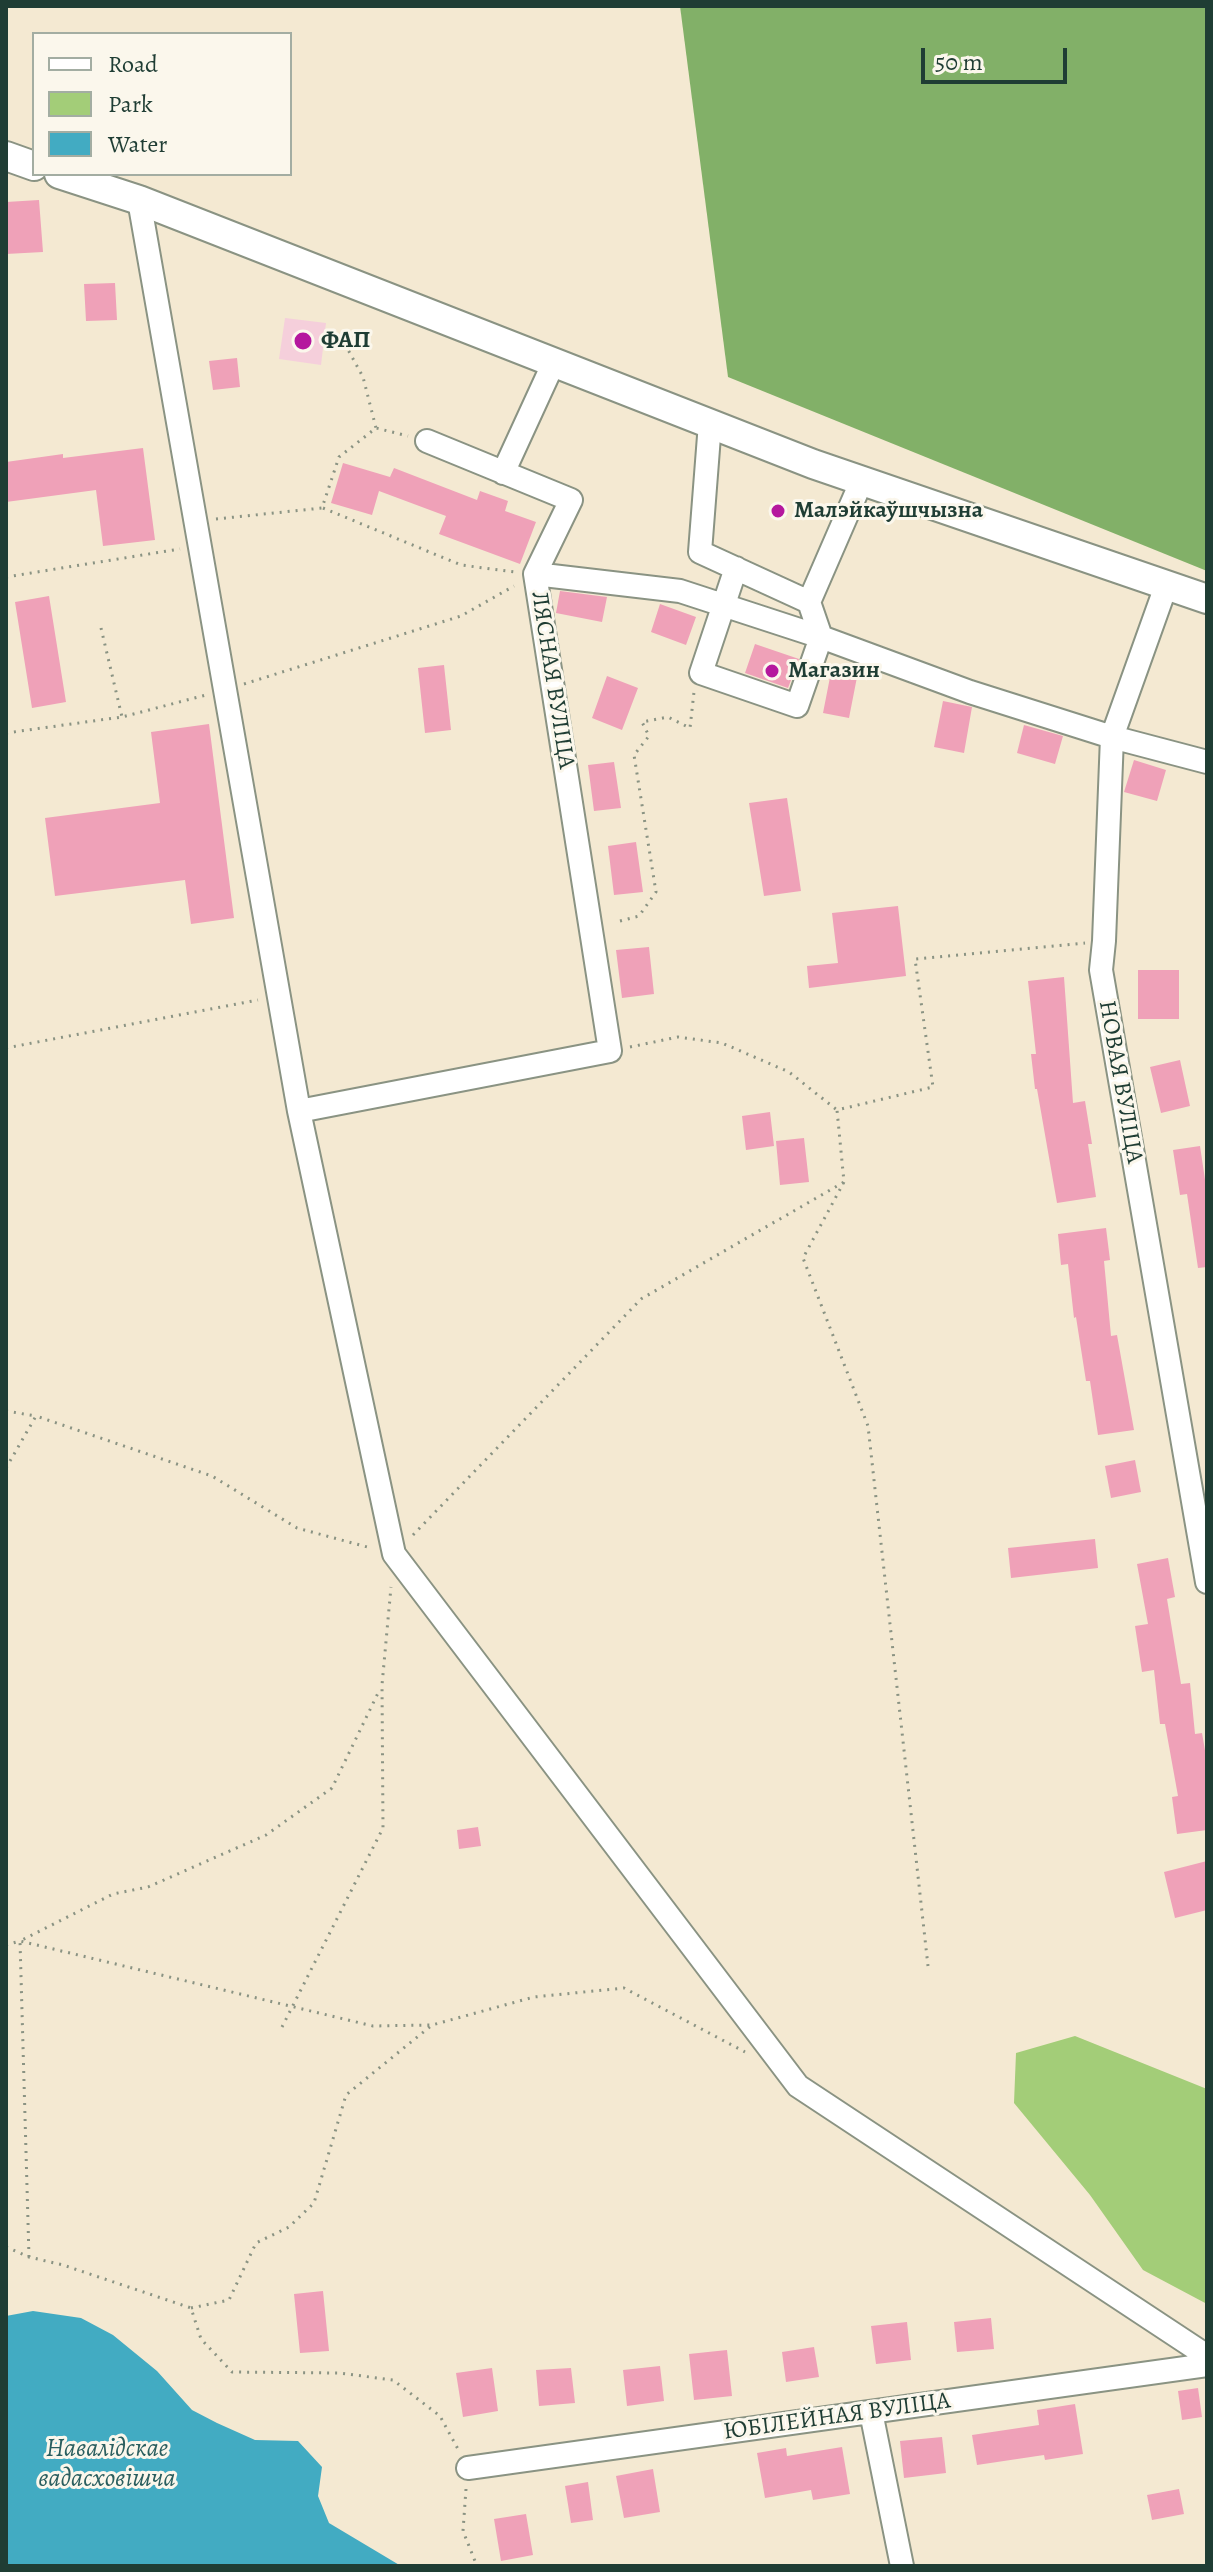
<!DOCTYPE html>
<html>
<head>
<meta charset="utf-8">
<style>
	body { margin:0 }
	#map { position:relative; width:1213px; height:2572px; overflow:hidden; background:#f4e9d2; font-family:Alegreya,serif }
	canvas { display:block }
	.frame { position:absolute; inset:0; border:8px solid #1f3d34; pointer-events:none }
	.legend { position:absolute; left:32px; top:32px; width:260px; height:144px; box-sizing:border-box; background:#fbf7ec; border:2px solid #a3ada2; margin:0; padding:10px 14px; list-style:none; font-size:24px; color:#1f3d34 }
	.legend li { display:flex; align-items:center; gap:16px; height:40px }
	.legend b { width:40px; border:2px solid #a3ada2 }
	.scale { position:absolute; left:921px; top:48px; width:146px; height:36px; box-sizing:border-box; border:4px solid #1f3d34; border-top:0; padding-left:10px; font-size:24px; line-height:28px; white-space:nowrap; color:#1f3d34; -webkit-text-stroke:6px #fbf7ec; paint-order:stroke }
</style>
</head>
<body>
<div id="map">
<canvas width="1213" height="2572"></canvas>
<div class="frame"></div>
<ul class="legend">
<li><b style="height:10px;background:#fff"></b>Road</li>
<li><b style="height:22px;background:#a3cd78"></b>Park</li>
<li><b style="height:22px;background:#42abc2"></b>Water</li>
</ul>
<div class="scale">50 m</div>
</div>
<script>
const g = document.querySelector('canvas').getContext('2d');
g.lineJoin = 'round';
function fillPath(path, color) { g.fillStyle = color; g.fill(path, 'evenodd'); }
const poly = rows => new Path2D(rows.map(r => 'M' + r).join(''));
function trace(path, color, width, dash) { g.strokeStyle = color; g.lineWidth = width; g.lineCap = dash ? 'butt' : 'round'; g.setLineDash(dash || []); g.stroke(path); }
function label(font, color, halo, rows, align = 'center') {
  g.font = font + ' Alegreya,serif'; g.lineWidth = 6; g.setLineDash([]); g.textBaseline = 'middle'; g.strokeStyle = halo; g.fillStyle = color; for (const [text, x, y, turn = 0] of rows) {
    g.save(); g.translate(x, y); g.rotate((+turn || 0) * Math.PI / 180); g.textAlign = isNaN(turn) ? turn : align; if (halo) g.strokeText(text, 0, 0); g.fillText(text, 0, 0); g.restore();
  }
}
fillPath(poly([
	[285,318,326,323,321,365,279,359]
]), '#f5cfdb');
fillPath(poly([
	[1075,2036,1207,2089,1207,2304,1143,2270,1090,2195,1014,2103,1016,2053]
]), '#a3cd78');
fillPath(poly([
	[680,6,1207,6,1207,571,728,377]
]), '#82b068');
fillPath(poly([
	[33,2311,81,2318,113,2335,157,2371,192,2410,217,2423,255,2440,298,2441,322,2467,318,2496,329,2523,401,2566,6,2566,6,2316]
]), '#42abc2');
fillPath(poly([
	[39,200,43,252,6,254,6,202],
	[115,283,117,320,86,321,84,284],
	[237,358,240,387,213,390,209,361],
	[143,448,155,540,103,546,96,490,6,502,6,462,63,454,63,458],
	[343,463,390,477,394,468,477,500,480,491,508,501,505,511,536,522,520,564,439,534,446,516,379,491,372,515,331,503],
	[560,591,607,597,602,622,556,613],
	[49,596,66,702,32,708,15,602],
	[660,604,696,617,686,645,651,632],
	[755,644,799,659,788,688,745,673],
	[444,665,451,730,425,733,418,668],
	[832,667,858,672,849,718,823,713],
	[607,676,638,688,622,730,592,718],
	[943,701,972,707,964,753,934,747],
	[209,724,234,918,191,924,185,880,55,896,45,818,160,803,151,732],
	[1024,725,1063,736,1055,764,1017,753],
	[1134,760,1166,770,1157,801,1124,792],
	[614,762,621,808,594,811,588,765],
	[787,798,801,891,764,896,749,803],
	[636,842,643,892,614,895,608,846],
	[898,906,906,976,809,988,807,966,838,963,832,913],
	[649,947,654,994,622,998,616,950],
	[1138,970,1179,970,1179,1019,1138,1019],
	[1064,977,1073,1103,1085,1101,1092,1144,1088,1144,1096,1197,1057,1203,1037,1089,1035,1089,1031,1054,1036,1054,1028,981],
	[1180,1060,1190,1106,1161,1113,1150,1067],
	[770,1112,774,1146,746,1150,742,1116],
	[804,1138,809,1182,780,1185,776,1141],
	[1200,1146,1207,1193,1207,1267,1198,1268,1187,1194,1180,1195,1173,1150],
	[1106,1228,1110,1260,1104,1261,1111,1336,1117,1335,1134,1430,1098,1435,1090,1381,1086,1381,1076,1317,1074,1318,1068,1264,1061,1265,1058,1234],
	[1135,1460,1141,1492,1111,1498,1105,1466],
	[1095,1539,1098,1568,1011,1578,1008,1548],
	[1168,1558,1175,1597,1167,1599,1181,1684,1190,1683,1195,1734,1202,1733,1207,1762,1207,1830,1177,1834,1172,1797,1178,1796,1165,1724,1160,1724,1154,1670,1142,1672,1135,1626,1148,1624,1137,1564],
	[478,1827,481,1846,459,1849,457,1830],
	[1207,1861,1207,1910,1175,1918,1164,1872],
	[323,2291,329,2351,300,2353,294,2294],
	[991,2318,994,2349,957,2352,954,2322],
	[907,2322,911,2360,876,2364,871,2326],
	[814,2347,819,2377,786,2382,782,2352],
	[727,2350,732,2396,694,2400,689,2354],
	[660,2366,664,2401,627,2406,623,2370],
	[492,2368,498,2411,463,2417,456,2373],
	[571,2368,575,2403,539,2406,536,2370],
	[1198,2388,1202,2417,1182,2420,1178,2391],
	[1075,2404,1083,2454,1045,2460,1044,2455,977,2465,972,2435,1039,2425,1037,2410],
	[942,2437,946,2473,904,2478,900,2441],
	[842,2447,850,2494,813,2500,811,2490,765,2498,757,2453,786,2448,787,2456],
	[653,2469,660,2512,624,2518,616,2476],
	[588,2482,593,2520,571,2523,565,2486],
	[1179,2489,1184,2514,1152,2520,1147,2495],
	[526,2514,533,2555,501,2561,494,2519]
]), '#efa1b8');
const minor = poly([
	[139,200,299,1111,394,1554,798,2086,1207,2356],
	[710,423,700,552,809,602,862,480],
	[427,441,571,500,535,574],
	[503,473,554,362],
	[736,568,701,673,797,706,821,637,809,602],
	[1166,586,1112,737,1104,941,1101,970,1207,1582],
	[299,1111,610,1051,535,574,680,591,821,637,970,692,1112,737,1207,762],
	[871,2412,902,2566],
	[468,2468,1207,2365]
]);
const major = poly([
	[6,156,34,166],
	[59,174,139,200,813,464,1207,599]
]);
trace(minor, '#8a9383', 26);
trace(major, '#8a9383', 32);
trace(poly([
	[341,337,363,377,376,428],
	[323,508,461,565,515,572],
	[216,519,322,508,339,457,376,428,408,436],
	[6,577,180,549],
	[101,628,122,717],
	[244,684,461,616,514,586],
	[6,733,122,717,206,695],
	[620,921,639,916,656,892,634,755,649,736,642,722,668,717,690,728,694,692],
	[630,1047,678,1037,722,1043,789,1072,837,1110],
	[6,1048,258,1000],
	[844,1182,803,1258,868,1426,928,1966],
	[6,1411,36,1416],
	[6,1468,36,1416,212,1476,297,1528,371,1548],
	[413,1535,641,1299,844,1182,837,1110,933,1087,915,959,1085,943],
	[6,1945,20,1941,373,2026,432,2025,534,1997,624,1988,745,2052],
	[282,2027,383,1828,382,1685,391,1587],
	[6,2247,29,2257,63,2265,191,2308,201,2339,232,2372,339,2373,393,2380,440,2416,459,2451],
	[29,2257,20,1941,113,1894,148,1887,266,1835,332,1788,380,1689],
	[191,2308,229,2300,256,2243,289,2227,314,2203,346,2095,432,2025],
	[466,2489,463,2531,477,2566]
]), '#8a9383', 3, [2, 6]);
trace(minor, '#fff', 22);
trace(major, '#fff', 28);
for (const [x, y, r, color] of [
	[303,341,10,"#b5179e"],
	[778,511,8,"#b5179e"],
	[772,671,8,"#b5179e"]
]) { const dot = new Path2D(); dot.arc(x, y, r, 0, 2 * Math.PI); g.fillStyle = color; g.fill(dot); trace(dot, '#fbf7ec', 3); }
label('bold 24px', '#1f3d34', '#fbf7ec', [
	["ФАП",321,341],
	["Малэйкаўшчызна",794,511],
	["Магазин",788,671]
], 'left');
label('24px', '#1f3d34', '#fbf7ec', [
	["ЛЯСНАЯ ВУЛІЦА",552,680,81],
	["НОВАЯ ВУЛІЦА",1120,1082,80],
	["ЮБІЛЕЙНАЯ ВУЛІЦА",837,2417,-8]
]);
label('italic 26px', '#2a5e5f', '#fbf7ec', [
	["Навалідскае",107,2450],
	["вадасховішча",107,2480]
]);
</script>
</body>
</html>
